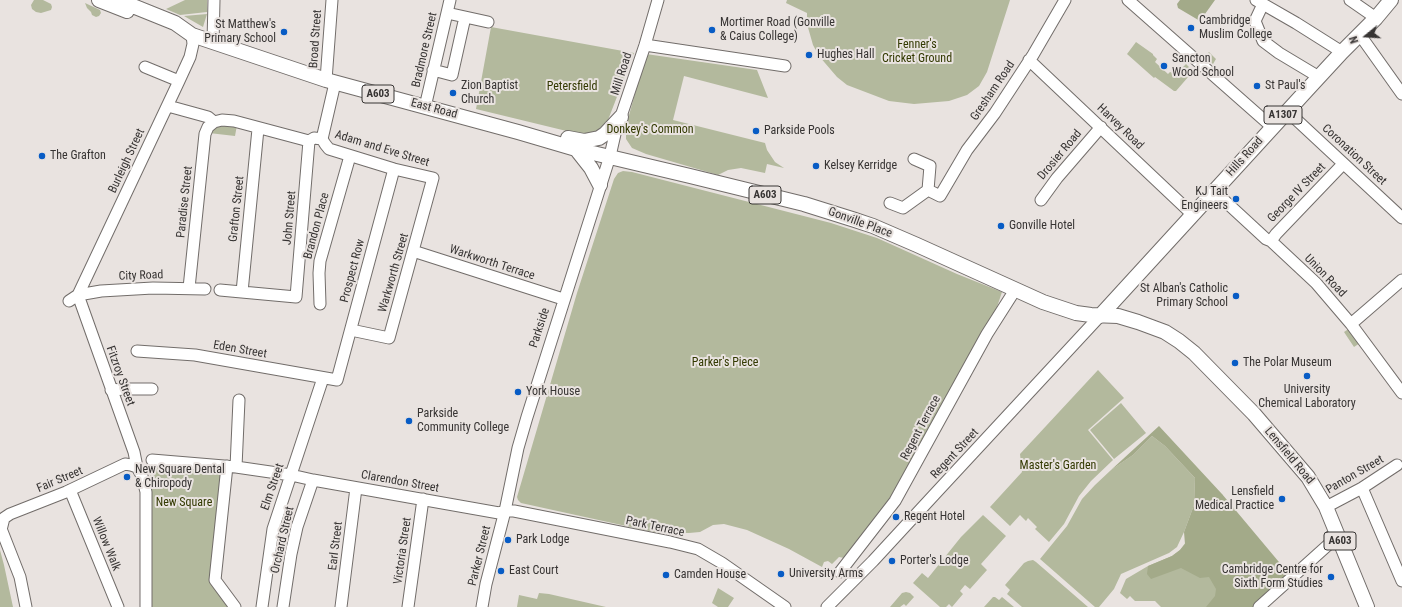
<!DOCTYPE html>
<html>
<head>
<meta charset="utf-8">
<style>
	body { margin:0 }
	#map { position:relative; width:1402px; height:607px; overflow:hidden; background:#e9e3e0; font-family:"Roboto Condensed",sans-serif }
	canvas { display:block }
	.north { position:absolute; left:1346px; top:16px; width:40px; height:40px; -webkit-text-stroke:3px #e9e3e0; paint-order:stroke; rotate:252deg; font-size:11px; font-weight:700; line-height:16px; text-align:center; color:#373433 }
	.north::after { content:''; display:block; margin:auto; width:14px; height:18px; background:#373433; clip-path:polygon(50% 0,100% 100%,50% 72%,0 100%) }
</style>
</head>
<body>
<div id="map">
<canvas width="1402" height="607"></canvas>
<div class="north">N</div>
</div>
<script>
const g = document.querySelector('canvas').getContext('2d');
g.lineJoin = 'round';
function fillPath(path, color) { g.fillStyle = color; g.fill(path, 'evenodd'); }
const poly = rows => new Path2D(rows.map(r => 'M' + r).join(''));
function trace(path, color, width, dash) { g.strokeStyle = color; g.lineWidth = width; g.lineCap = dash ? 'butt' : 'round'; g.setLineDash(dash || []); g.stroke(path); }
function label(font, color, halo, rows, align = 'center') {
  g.font = font + ' "Roboto Condensed",sans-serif'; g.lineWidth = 4; g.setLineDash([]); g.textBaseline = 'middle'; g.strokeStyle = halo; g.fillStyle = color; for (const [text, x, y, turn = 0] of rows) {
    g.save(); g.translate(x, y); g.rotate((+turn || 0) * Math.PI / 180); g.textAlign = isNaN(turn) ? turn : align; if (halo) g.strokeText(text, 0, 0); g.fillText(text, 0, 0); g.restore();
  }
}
fillPath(poly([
	[34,0,43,0,51,4,52,7,51,10,41,13,36,12,32,9,31,5],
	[185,0,207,0,207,12,180,15,166,9],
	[787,0,1010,0,987,72,979,86,967,95,949,101,914,104,889,101,847,85,837,77,819,56,813,45,807,24,807,13,786,3],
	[85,3,100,10,101,13,99,16,96,17,92,15,91,12,87,8],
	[207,14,203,27,184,16],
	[491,27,634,53,608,120,598,130,583,135,476,109],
	[1136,42,1153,54,1153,55,1157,59,1155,62,1168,74,1170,72,1178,75,1180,73,1179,71,1186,64,1195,73,1189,76,1176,91,1174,91,1155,77,1154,78,1127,54],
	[1209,52,1216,59,1213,64,1205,57],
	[646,54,757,70,768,98,684,76,673,120,765,143,767,150,775,162,784,168,767,164,765,173,741,168,728,170,718,175,646,154,632,148,626,139,626,126],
	[214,125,237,125,235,136,209,133],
	[623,171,632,172,831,223,877,238,957,274,1002,292,996,310,900,487,844,558,839,557,832,564,828,561,824,562,822,567,789,549,747,530,724,524,713,525,700,532,689,533,658,533,521,503,518,500,517,497,577,293,614,179,618,173],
	[1350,328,1360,343,1354,347,1344,332],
	[1098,370,1124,398,1088,430,1113,460,1091,481,1079,496,1064,524,1049,542,1035,529,1037,527,1028,518,1026,521,1020,515,1010,526,990,507,1022,472,1020,454],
	[1121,403,1146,433,1114,459,1090,430],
	[1152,436,1165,446,1195,478,1194,505,1184,532,1177,547,1169,553,1121,574,1114,589,1099,607,1095,607,1040,559,1067,526,1082,499,1095,485,1111,470,1133,455],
	[157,464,220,472,221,474,211,582,230,607,152,607,150,473,155,465],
	[1222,494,1253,607,1161,607,1155,601,1135,601,1130,596,1127,599,1120,593,1126,579,1148,566,1172,556,1180,550],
	[983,515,1006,536,981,564,987,570,970,589,965,585,960,591,963,594,952,607,949,604,946,607,940,607,913,583,922,573,928,578,961,537],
	[0,550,4,565,13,607,0,607],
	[1033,560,1036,562,1088,607,1022,607,1007,594,1010,590,1005,585,1024,563,1028,561],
	[718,588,734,598,728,607,718,607,712,603],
	[906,592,910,593,914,597,906,606,904,604,900,607,890,607,902,593],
	[539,593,549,594,606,607,517,607,519,595,537,599],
	[993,597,995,597,999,600,1002,597,1014,607,984,607]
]), '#b3b99d');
fillPath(poly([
	[1180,0,1215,0,1200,21,1178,8,1177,4],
	[1159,426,1222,494,1289,574,1253,607,1206,607,1215,596,1216,589,1209,577,1200,578,1181,568,1151,579,1147,574,1148,566,1172,556,1180,550,1185,544,1184,532,1194,505,1195,478,1165,446,1152,436,1133,455,1111,470]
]), '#a3aa89');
const minor = poly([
	[1128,0,1272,127],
	[1256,0,1296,23,1342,52],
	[1350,0,1376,18],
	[1263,4,1255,21,1263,41,1279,53,1319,77],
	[447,13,488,22],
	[1360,35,1402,94],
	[213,43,214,0],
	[645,45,785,66],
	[1029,60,1192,214],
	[145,67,179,81],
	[433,70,452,75,465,17],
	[326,80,332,0],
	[168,106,208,117,214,122],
	[425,107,450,0],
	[1287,111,1402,218],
	[322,139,325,144,329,149,394,169,433,178,389,338,351,330],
	[322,139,335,83],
	[928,190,940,196,967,150,995,113,1033,55,1065,0],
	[1214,191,1266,239,1271,241,1316,283,1351,324,1402,393],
	[1041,200,1057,178,1101,127],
	[890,203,903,208,928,190,930,166,914,159],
	[1271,241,1276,234,1343,164],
	[413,251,563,299],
	[189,288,205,134,208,127,214,122,222,120,234,121,309,141,314,138,322,139],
	[220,290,296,297,309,141],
	[242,292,258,129],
	[78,295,134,452,137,467,142,476,146,492,146,607],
	[78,295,179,81,190,57,193,44,192,35],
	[69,301,78,295,101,291,153,288,205,289],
	[320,304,319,273,320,261,350,156],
	[1351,324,1402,280],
	[137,351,195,355,337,380,394,169],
	[111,390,126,389,152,389],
	[152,460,236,467,291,475,313,480,499,513,505,511,514,511,670,542,698,549,722,563,785,607],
	[227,466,215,580,235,607],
	[236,467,239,400],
	[1362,488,1402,581],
	[70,490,118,607],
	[1326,507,1362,488,1397,465],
	[0,526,20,577,26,607],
	[1,530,4,518,10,514,66,492,125,464,131,465,137,467],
	[840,572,895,501,987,334,1015,290],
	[262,607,273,529,323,378],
	[283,607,291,554,297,527,313,480],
	[341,607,356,488],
	[408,607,423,499],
	[482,607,486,584,505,511,518,448,527,417,610,156,615,134,645,45,658,0],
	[827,607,873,561,933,496,1100,316],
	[1259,607,1338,536]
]);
const major = poly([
	[99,0,127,11],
	[118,0,175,23,192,35,326,80,518,132,576,149,690,176,804,204,855,220,873,226,917,245,1043,302,1076,313,1091,315,1118,316,1138,322,1165,332,1179,341,1194,353,1254,414,1308,477,1326,507,1367,607],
	[568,138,584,141,599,138,605,134,621,117],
	[576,149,591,168,600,185],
	[1100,316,1306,91,1342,52,1376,18,1391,0]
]);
trace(minor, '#726d6a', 13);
trace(major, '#726d6a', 16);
trace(minor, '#fff', 11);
trace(major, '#fff', 14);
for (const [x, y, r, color] of [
	[1191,28,4,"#085cc5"],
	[712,30,4,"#085cc5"],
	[284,32,4,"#085cc5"],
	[809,55,4,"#085cc5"],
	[1164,66,4,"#085cc5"],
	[1257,86,4,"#085cc5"],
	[453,93,4,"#085cc5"],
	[756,131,4,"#085cc5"],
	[42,156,4,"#085cc5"],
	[816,166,4,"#085cc5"],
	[1236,199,4,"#085cc5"],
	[1001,226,4,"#085cc5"],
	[1236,296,4,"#085cc5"],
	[1235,363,4,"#085cc5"],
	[1307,376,4,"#085cc5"],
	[518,392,4,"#085cc5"],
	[409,421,4,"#085cc5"],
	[127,477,4,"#085cc5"],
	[1282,499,4,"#085cc5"],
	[896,517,4,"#085cc5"],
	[508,540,4,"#085cc5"],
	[892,561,4,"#085cc5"],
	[501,571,4,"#085cc5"],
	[781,574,4,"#085cc5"],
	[666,575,4,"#085cc5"],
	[1331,577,4,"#085cc5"]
]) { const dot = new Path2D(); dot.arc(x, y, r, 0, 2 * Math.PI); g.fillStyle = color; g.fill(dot); trace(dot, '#e9e3e0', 1.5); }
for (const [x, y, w] of [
	[378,94,32],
	[1283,115,38],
	[765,195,32],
	[1340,541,32]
]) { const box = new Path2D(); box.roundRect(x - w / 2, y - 9, w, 18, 3); g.fillStyle = '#e9e3e0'; g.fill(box); trace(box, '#373433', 1); }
label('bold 11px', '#373433', null, [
	["A603",378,94],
	["A1307",1283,115],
	["A603",765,195],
	["A603",1340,541]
]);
label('12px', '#373433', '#e9e3e0', [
	["Cambridge",1199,21],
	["Muslim College",1199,35],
	["Mortimer Road (Gonville",720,23],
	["& Caius College)",720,37],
	["St Matthew's",276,25,"right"],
	["Primary School",276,39,"right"],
	["Hughes Hall",817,55],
	["Sancton",1172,59],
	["Wood School",1172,73],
	["Zion Baptist",461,86],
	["Church",461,100],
	["St Paul's",1265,86],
	["Parkside Pools",764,131],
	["The Grafton",50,156],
	["Kelsey Kerridge",824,166],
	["KJ Tait",1228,192,"right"],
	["Engineers",1228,206,"right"],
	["Gonville Hotel",1009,226],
	["St Alban's Catholic",1228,289,"right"],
	["Primary School",1228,303,"right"],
	["The Polar Museum",1243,363],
	["University",1307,390,"center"],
	["Chemical Laboratory",1307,404,"center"],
	["York House",526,392],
	["Parkside",417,414],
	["Community College",417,428],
	["New Square Dental",135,470],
	["& Chiropody",135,484],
	["Lensfield",1274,492,"right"],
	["Medical Practice",1274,506,"right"],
	["Regent Hotel",904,517],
	["Park Lodge",516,540],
	["Porter's Lodge",900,561],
	["Cambridge Centre for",1323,570,"right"],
	["Sixth Form Studies",1323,584,"right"],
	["East Court",509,571],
	["University Arms",789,574],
	["Camden House",674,575]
], 'left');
label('12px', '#373433', '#e9e3e0', [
	["Broad Street",316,39,-86],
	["Bradmore Street",425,50,-77],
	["Mill Road",622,74,-72],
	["Gresham Road",993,91,-56],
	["East Road",434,109,15],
	["Harvey Road",1120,127,44],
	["Adam and Eve Street",382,149,17],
	["Drosier Road",1060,155,-50],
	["Coronation Street",1354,155,43],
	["Hills Road",1245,157,-48],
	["Burleigh Street",127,161,-65],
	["George IV Street",1297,193,-46],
	["Paradise Street",185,202,-84],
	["Grafton Street",237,209,-84],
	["John Street",290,218,-85],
	["Gonville Place",860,223,20],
	["Brandon Place",317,226,-75],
	["Warkworth Terrace",492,263,18],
	["Prospect Row",353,271,-75],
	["Warkworth Street",394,273,-74],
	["City Road",141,276,-2],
	["Union Road",1325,276,46],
	["Parkside",540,328,-72],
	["Eden Street",240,350,10],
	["Fitzroy Street",120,376,70],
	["Regent Terrace",921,428,-62],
	["Regent Street",955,454,-47],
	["Lensfield Road",1289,456,50],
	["Panton Street",1355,475,-30],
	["Fair Street",60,480,-23],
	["Clarendon Street",400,482,10],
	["Elm Street",273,487,-71],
	["Park Terrace",655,527,12],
	["Orchard Street",283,540,-77],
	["Willow Walk",106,544,68],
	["Earl Street",336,546,-83],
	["Victoria Street",403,551,-82],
	["Parker Street",480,556,-76]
]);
label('12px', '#323900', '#e9e3e0', [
	["Fenner's",917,45],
	["Cricket Ground",917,59],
	["Petersfield",572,87],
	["Donkey's Common",650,130],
	["Parker's Piece",725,363],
	["Master's Garden",1058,466],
	["New Square",184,503]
]);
</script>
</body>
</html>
